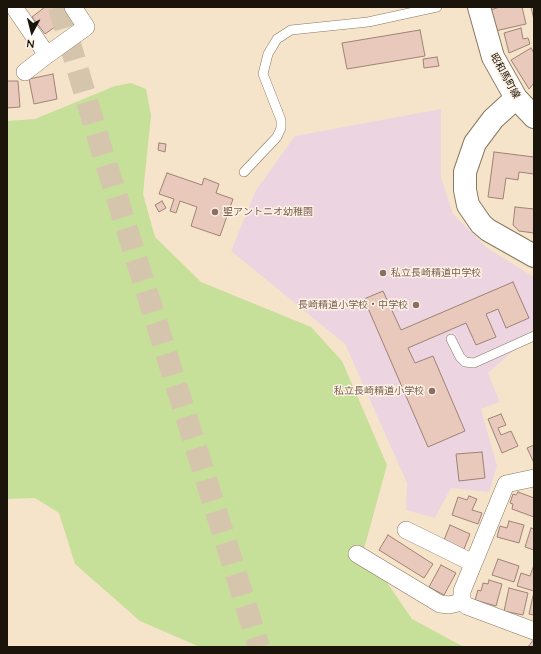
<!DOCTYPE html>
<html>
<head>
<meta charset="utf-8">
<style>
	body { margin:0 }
	#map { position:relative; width:541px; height:654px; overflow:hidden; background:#f6e4ca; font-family:Quicksand,sans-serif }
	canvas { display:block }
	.frame { position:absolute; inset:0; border:8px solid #1a140b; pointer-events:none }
	.north { position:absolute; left:12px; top:12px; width:40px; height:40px; -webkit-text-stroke:3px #fdf2e3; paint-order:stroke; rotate:187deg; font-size:11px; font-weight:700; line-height:16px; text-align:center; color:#1a140b }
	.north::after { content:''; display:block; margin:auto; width:14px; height:18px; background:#1a140b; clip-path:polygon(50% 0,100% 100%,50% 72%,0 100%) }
</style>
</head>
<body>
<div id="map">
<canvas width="541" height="654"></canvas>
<div class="frame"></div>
<div class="north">N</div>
</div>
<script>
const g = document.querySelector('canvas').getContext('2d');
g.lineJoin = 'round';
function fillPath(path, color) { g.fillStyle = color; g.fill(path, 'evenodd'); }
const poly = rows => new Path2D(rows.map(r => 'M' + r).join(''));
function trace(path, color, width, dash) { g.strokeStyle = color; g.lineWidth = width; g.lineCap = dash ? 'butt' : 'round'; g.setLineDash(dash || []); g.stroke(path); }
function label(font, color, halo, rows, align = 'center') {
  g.font = font + ' Quicksand,"Noto Sans JP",sans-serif'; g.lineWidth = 3; g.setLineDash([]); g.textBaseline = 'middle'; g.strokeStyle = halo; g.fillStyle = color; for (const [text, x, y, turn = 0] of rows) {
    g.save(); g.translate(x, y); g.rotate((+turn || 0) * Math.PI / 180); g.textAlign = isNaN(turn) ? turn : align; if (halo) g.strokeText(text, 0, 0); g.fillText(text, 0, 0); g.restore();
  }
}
fillPath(poly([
	[441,109,441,177,453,214,487,248,534,277,534,333,488,373,500,402,481,409,497,466,489,492,451,488,435,518,406,510,407,483,345,344,231,251,256,190,295,136]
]), '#ecd5e1');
fillPath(poly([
	[131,83,146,89,151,115,143,194,155,237,201,282,311,327,342,361,387,465,364,549,412,619,464,647,200,647,140,621,75,564,59,513,35,498,7,499,7,121,35,119,115,86]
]), '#c6df99');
const building = poly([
	[45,7,56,7,66,19,45,34,32,17,45,7],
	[500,7,522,7,526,24,495,31,490,10,500,7],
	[531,7,534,7,534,20,531,7],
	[521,28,523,39,528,38,530,44,509,53,504,33,521,28],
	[420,30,425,56,347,69,342,43,420,30],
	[531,48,534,53,534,83,529,89,511,60,531,48],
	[437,57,439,66,424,68,423,59,437,57],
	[53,74,57,99,34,104,29,79,53,74],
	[7,81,18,81,20,107,7,108,7,81],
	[159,143,166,144,165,152,158,150,159,143],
	[494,152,534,157,534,174,519,172,518,180,506,178,503,199,488,197,494,152],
	[167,173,202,185,204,178,219,184,216,193,233,199,220,236,191,226,197,207,180,201,176,213,170,211,174,199,159,194,167,173],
	[162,201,166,208,159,212,155,205,162,201],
	[515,207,534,209,534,233,519,231,513,225,515,207],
	[513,282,529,318,506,328,498,309,486,314,496,337,476,345,466,323,408,348,415,363,433,356,465,431,428,447,364,299,383,291,401,330,513,282],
	[501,414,506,425,498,428,501,435,511,431,518,446,502,453,488,419,501,414],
	[534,445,534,463,527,448,534,445],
	[482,452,485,478,459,481,456,454,482,452],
	[518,492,534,498,534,517,512,509,513,504,510,503,513,494,516,495,518,492],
	[469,496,477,499,472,510,482,513,478,524,452,515,458,497,467,500,469,496],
	[509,521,524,525,519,543,497,537,500,526,507,528,509,521],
	[450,525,470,534,464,549,444,540,450,525],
	[531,528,534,529,534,550,525,547,531,528],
	[388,535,433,564,424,578,379,550,388,535],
	[498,559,519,566,514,582,492,575,498,559],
	[441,565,456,573,444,595,429,587,441,565],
	[534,565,534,591,517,586,521,573,530,576,534,565],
	[489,580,502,584,496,606,475,600,478,590,481,591,483,583,488,584,489,580],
	[509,588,528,593,523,615,504,611,509,588],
	[533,596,534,597,534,615,529,614,533,596],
	[534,639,534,647,528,647,534,639]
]);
fillPath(building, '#e8c9bc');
trace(building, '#9f8276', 1);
trace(poly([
	[59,7,99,141,259,647]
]), '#d5c5ad', 22, [22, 11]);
const service = poly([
	[244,172,277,137,281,128,281,120,263,74,268,54,277,39,291,30,368,22,437,7],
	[451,339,460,357,465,362,474,363,534,336]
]);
const minor = poly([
	[14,7,47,55,86,27,73,7],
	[25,72,47,55],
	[534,478,506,484,462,591,462,602,467,606,534,631],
	[406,530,473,563],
	[357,554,440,604,449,605,462,602]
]);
const tertiary = poly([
	[516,98,493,119,475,143,465,172,465,190,468,205,481,224,488,230,534,256]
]);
const secondary = poly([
	[479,7,493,57,516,98,534,117]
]);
trace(service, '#887861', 10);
trace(minor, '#887861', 18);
trace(tertiary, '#887861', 24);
trace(secondary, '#887861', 24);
trace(service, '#fff', 9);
trace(minor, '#fff', 17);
trace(tertiary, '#fff', 22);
trace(secondary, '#fff', 22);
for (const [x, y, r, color] of [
	[215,212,4,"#8d6e63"],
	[383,273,4,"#8d6e63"],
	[416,305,4,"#8d6e63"],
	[432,391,4,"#8d6e63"]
]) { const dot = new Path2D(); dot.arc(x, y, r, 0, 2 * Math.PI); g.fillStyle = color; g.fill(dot); trace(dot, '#fdf2e3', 1.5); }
label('10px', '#1a140b', '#fdf2e3', [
	["昭和馬町線",505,76,61]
]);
label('10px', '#785e54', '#fdf2e3', [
	["聖アントニオ幼稚園",223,212],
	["私立長崎精道中学校",391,273],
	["長崎精道小学校・中学校",408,305,"right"],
	["私立長崎精道小学校",424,391,"right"]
], 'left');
</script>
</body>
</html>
